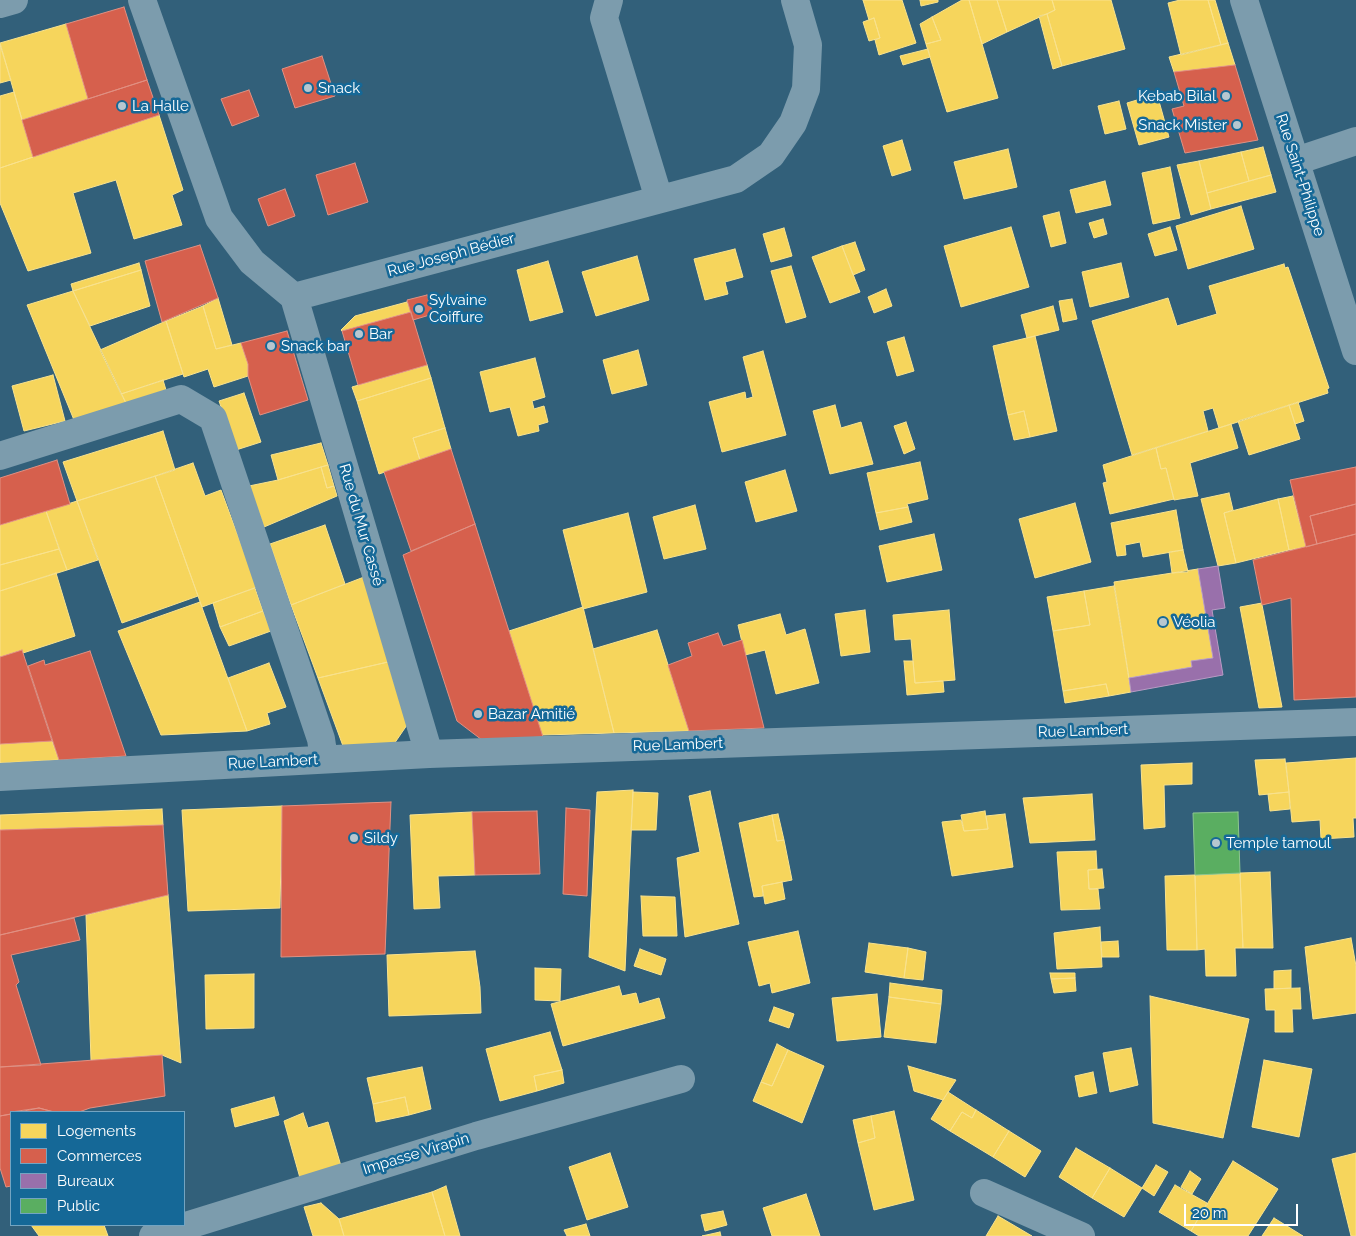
<!DOCTYPE html>
<html>
<head>
<meta charset="utf-8">
<style>
	body { margin:0 }
	#map { position:relative; width:1356px; height:1236px; overflow:hidden; background:#32607a; font-family:Raleway,sans-serif }
	canvas { display:block }
	.legend { position:absolute; left:10px; top:1111px; width:175px; height:115px; box-sizing:border-box; background:#156897; border:1px solid #73a4c1; margin:0; padding:6px 9px; list-style:none; font-size:15px; color:#fff }
	.legend li { display:flex; align-items:center; gap:10px; height:25px }
	.legend b { width:25px; border:1px solid #73a4c1 }
	.scale { position:absolute; left:1184px; top:1204px; width:114px; height:22px; box-sizing:border-box; border:2px solid #fff; border-top:0; padding-left:6px; font-size:15px; line-height:18px; white-space:nowrap; color:#fff; -webkit-text-stroke:4px #156897; paint-order:stroke }
</style>
</head>
<body>
<div id="map">
<canvas width="1356" height="1236"></canvas>
<ul class="legend">
<li><b style="height:14px;background:#f6d55c"></b>Logements</li>
<li><b style="height:14px;background:#d6604d"></b>Commerces</li>
<li><b style="height:14px;background:#9970ab"></b>Bureaux</li>
<li><b style="height:14px;background:#5aae61"></b>Public</li>
</ul>
<div class="scale">20 m</div>
</div>
<script>
const g = document.querySelector('canvas').getContext('2d');
g.lineJoin = 'round';
function fillPath(path, color) { g.fillStyle = color; g.fill(path, 'evenodd'); }
const poly = rows => new Path2D(rows.map(r => 'M' + r).join(''));
function trace(path, color, width, dash) { g.strokeStyle = color; g.lineWidth = width; g.lineCap = dash ? 'butt' : 'round'; g.setLineDash(dash || []); g.stroke(path); }
function label(font, color, halo, rows, align = 'center') {
  g.font = font + ' Raleway,sans-serif'; g.lineWidth = 5; g.setLineDash([]); g.textBaseline = 'middle'; g.strokeStyle = halo; g.fillStyle = color; for (const [text, x, y, turn = 0] of rows) {
    g.save(); g.translate(x, y); g.rotate((+turn || 0) * Math.PI / 180); g.textAlign = isNaN(turn) ? turn : align; if (halo) g.strokeText(text, 0, 0); g.fillText(text, 0, 0); g.restore();
  }
}
const homes = poly([
	[863,0,902,0,916,43,879,55,875,40,880,38,874,18,869,20,863,0],
	[920,0,938,0,938,2,921,6,920,0],
	[962,0,969,0,998,98,947,112,926,44,941,40,932,17,962,0],
	[969,0,997,0,1007,32,982,44,969,0],
	[997,0,1052,0,1055,10,1007,32,997,0],
	[1052,0,1111,0,1125,49,1062,66,1047,14,1055,10,1052,0],
	[1180,0,1208,0,1221,45,1181,55,1168,3,1180,0],
	[1208,0,1215,0,1228,43,1221,45,1208,0],
	[1047,14,1062,66,1053,69,1039,16,1047,14],
	[932,17,941,40,926,44,920,24,932,17],
	[874,18,880,38,869,41,863,22,874,18],
	[66,24,88,99,22,120,0,43,66,24],
	[1228,43,1235,65,1174,72,1169,57,1228,43],
	[0,45,11,80,0,83,0,45],
	[928,49,930,57,903,65,900,56,928,49],
	[14,92,33,157,0,168,0,96,14,92],
	[1157,94,1169,137,1139,145,1127,103,1157,94],
	[1119,101,1126,129,1105,134,1098,106,1119,101],
	[159,115,183,190,172,195,182,225,134,239,116,180,73,193,91,253,28,271,0,203,0,168,159,115],
	[902,140,911,170,892,176,883,146,902,140],
	[1263,147,1271,175,1249,181,1241,152,1263,147],
	[1008,149,1017,187,964,199,954,162,1008,149],
	[1241,152,1249,181,1207,193,1199,161,1241,152],
	[1199,161,1211,209,1191,215,1177,165,1199,161],
	[1170,167,1180,218,1153,224,1142,173,1170,167],
	[1271,175,1276,192,1211,209,1207,193,1271,175],
	[1105,181,1111,205,1076,213,1070,190,1105,181],
	[1241,206,1254,249,1188,269,1176,226,1241,206],
	[1059,212,1066,243,1051,247,1043,216,1059,212],
	[1103,219,1107,234,1094,238,1089,223,1103,219],
	[1011,227,1029,287,961,307,944,246,1011,227],
	[1170,227,1177,250,1155,256,1148,234,1170,227],
	[784,228,792,256,771,262,763,234,784,228],
	[855,242,865,270,853,275,842,246,855,242],
	[842,246,860,292,830,303,812,257,842,246],
	[735,249,743,277,725,282,728,294,705,300,694,259,735,249],
	[637,256,649,300,596,316,582,272,637,256],
	[548,261,563,312,530,321,517,270,548,261],
	[139,263,141,270,73,291,71,284,139,263],
	[1121,263,1129,297,1090,307,1082,272,1121,263],
	[1284,264,1285,268,1288,267,1329,388,1327,389,1328,393,1219,428,1213,408,1203,411,1208,431,1132,455,1092,321,1168,298,1177,326,1217,314,1209,286,1284,264],
	[791,266,806,317,786,323,771,271,791,266],
	[141,270,150,306,90,326,73,291,141,270],
	[886,289,892,306,874,313,868,297,886,289],
	[73,291,126,403,74,420,27,305,73,291],
	[218,298,232,345,216,349,203,306,218,298],
	[1072,299,1077,319,1063,322,1059,301,1072,299],
	[407,302,411,312,342,331,341,330,355,316,407,302],
	[203,306,216,349,241,343,248,364,248,376,214,387,208,369,184,377,166,321,203,306],
	[1053,306,1059,330,1027,338,1021,315,1053,306],
	[166,321,183,374,121,394,100,350,166,321],
	[1035,336,1057,431,1030,437,1024,411,1008,415,993,346,1035,336],
	[904,337,914,371,897,376,887,342,904,337],
	[638,350,647,385,612,394,603,360,638,350],
	[763,351,786,435,722,452,709,402,745,392,746,399,753,397,743,357,763,351],
	[535,358,545,397,532,401,534,409,544,406,548,422,538,425,539,431,518,436,510,407,490,412,480,372,535,358],
	[427,365,431,378,357,401,352,387,427,365],
	[53,375,65,421,24,431,12,386,53,375],
	[431,378,445,428,413,438,420,460,379,474,357,401,431,378],
	[163,380,166,390,126,403,121,394,163,380],
	[244,393,261,442,236,450,219,401,244,393],
	[1298,402,1304,421,1295,424,1289,405,1298,402],
	[835,405,841,428,861,422,873,464,830,474,813,411,835,405],
	[1289,405,1300,439,1249,455,1238,421,1289,405],
	[1024,411,1030,437,1014,440,1008,415,1024,411],
	[906,422,915,449,904,454,894,426,906,422],
	[1231,424,1238,448,1190,463,1198,496,1174,500,1166,468,1161,469,1156,448,1231,424],
	[445,428,451,449,420,460,413,438,445,428],
	[163,431,175,470,77,501,63,462,163,431],
	[321,443,328,465,278,480,271,455,321,443],
	[1156,448,1161,469,1166,468,1174,499,1110,514,1103,483,1107,482,1103,465,1156,448],
	[920,462,928,499,907,504,908,507,876,513,867,473,920,462],
	[193,463,205,496,221,490,257,587,202,607,155,476,193,463],
	[328,465,334,486,327,488,321,467,328,465],
	[321,467,327,488,334,486,337,496,264,527,249,486,278,480,321,467],
	[785,470,797,511,756,522,745,482,785,470],
	[155,476,198,596,122,623,77,501,155,476],
	[1229,493,1233,510,1224,513,1236,563,1218,566,1201,499,1229,493],
	[1293,496,1306,547,1289,550,1278,499,1293,496],
	[1278,499,1289,550,1236,563,1224,513,1278,499],
	[77,501,98,560,67,570,46,511,77,501],
	[1075,503,1091,562,1035,578,1019,519,1075,503],
	[695,505,706,549,664,559,653,517,695,505],
	[908,507,912,522,880,530,876,513,908,507],
	[1176,510,1183,550,1143,557,1140,542,1125,545,1126,555,1117,556,1111,523,1176,510],
	[46,511,59,549,0,565,0,525,46,511],
	[628,513,647,592,583,609,563,530,628,513],
	[325,525,345,584,291,605,270,544,325,525],
	[934,534,942,570,887,582,879,546,934,534],
	[59,549,67,570,0,591,0,565,59,549],
	[1183,550,1188,572,1172,573,1169,552,1183,550],
	[1198,569,1213,658,1191,661,1192,667,1129,678,1114,582,1198,569],
	[56,573,75,636,23,653,22,650,0,657,0,591,56,573],
	[364,577,388,662,318,678,291,605,364,577],
	[1114,586,1131,692,1109,696,1106,684,1063,691,1053,631,1090,625,1084,591,1114,586],
	[255,588,263,611,220,627,213,603,255,588],
	[1084,591,1090,625,1053,631,1047,597,1084,591],
	[200,602,247,731,161,735,118,631,200,602],
	[1262,603,1262,605,1282,707,1259,708,1240,607,1262,603],
	[583,607,614,733,542,735,509,631,583,607],
	[865,610,870,652,841,656,835,614,865,610],
	[949,610,955,680,915,683,911,639,895,640,893,615,949,610],
	[263,611,271,631,229,646,220,627,263,611],
	[780,614,786,635,805,629,819,683,776,694,765,650,745,655,738,625,780,614],
	[657,630,689,731,614,733,593,649,657,630],
	[904,661,913,661,915,683,943,681,944,692,907,695,904,661],
	[388,662,407,725,394,744,343,746,318,678,388,662],
	[269,663,286,707,267,713,270,724,247,731,228,678,269,663],
	[1106,684,1109,696,1065,703,1063,691,1106,684],
	[52,741,59,760,0,763,0,744,52,741],
	[1356,758,1356,818,1353,818,1354,837,1321,839,1320,820,1292,822,1286,763,1356,758],
	[1285,759,1289,792,1259,795,1255,760,1285,759],
	[1192,763,1192,784,1164,785,1165,827,1144,829,1141,765,1192,763],
	[633,790,633,792,625,971,589,957,597,792,633,790],
	[710,791,739,924,685,937,677,858,700,852,689,796,710,791],
	[633,792,658,793,656,830,631,830,633,792],
	[1289,792,1290,809,1270,811,1268,794,1289,792],
	[1092,794,1095,840,1030,843,1023,798,1092,794],
	[282,806,280,908,188,911,182,810,282,806],
	[162,809,163,825,0,830,0,815,162,809],
	[985,811,988,829,964,831,961,815,985,811],
	[472,812,475,875,438,876,440,908,414,909,410,815,472,812],
	[778,814,784,840,777,841,772,815,778,814],
	[1005,814,1013,867,952,876,942,822,961,820,964,831,988,829,986,816,1005,814],
	[772,815,777,841,784,840,792,880,762,886,763,896,754,897,739,823,772,815],
	[1096,851,1097,869,1088,870,1089,889,1098,889,1100,909,1061,910,1057,852,1096,851],
	[1102,869,1104,888,1089,889,1088,870,1102,869],
	[1270,872,1273,948,1243,948,1240,873,1270,872],
	[1240,873,1243,948,1235,948,1236,976,1206,976,1205,949,1197,950,1195,875,1240,873],
	[1195,875,1197,950,1167,950,1165,876,1195,875],
	[782,882,785,899,765,904,762,886,782,882],
	[168,895,181,1063,162,1055,91,1060,86,915,168,895],
	[641,896,675,897,677,936,643,936,641,896],
	[1100,927,1102,967,1057,969,1054,933,1100,927],
	[798,931,810,983,772,993,770,983,759,986,748,942,798,931],
	[1351,938,1356,966,1356,1013,1313,1019,1305,947,1351,938],
	[1118,941,1119,957,1102,957,1101,942,1118,941],
	[869,943,908,948,904,978,865,972,869,943],
	[908,948,926,952,923,980,904,978,908,948],
	[640,949,666,959,661,975,634,966,640,949],
	[475,951,480,987,481,1013,389,1016,387,955,475,951],
	[535,968,561,969,560,1001,535,1000,535,968],
	[1291,970,1291,988,1274,989,1274,971,1291,970],
	[1050,973,1075,973,1075,978,1051,979,1050,973],
	[254,974,254,1028,206,1029,205,975,254,974],
	[1075,978,1076,991,1054,993,1051,979,1075,978],
	[890,983,942,990,941,1004,889,997,890,983],
	[619,986,622,996,636,993,639,1004,659,998,665,1018,563,1046,551,1004,619,986],
	[1300,988,1301,1009,1292,1009,1293,1032,1275,1032,1275,1010,1266,1010,1265,989,1300,988],
	[877,994,881,1037,837,1041,832,998,877,994],
	[1150,996,1249,1019,1223,1138,1153,1123,1150,996],
	[889,997,941,1004,936,1043,884,1037,889,997],
	[774,1007,794,1014,789,1028,769,1021,774,1007],
	[550,1032,562,1070,534,1076,537,1091,500,1101,486,1049,550,1032],
	[777,1044,788,1050,772,1086,761,1082,777,1044],
	[1131,1048,1138,1085,1110,1092,1103,1053,1131,1048],
	[788,1050,824,1066,802,1123,753,1101,761,1082,772,1086,788,1050],
	[1264,1060,1312,1069,1299,1137,1252,1127,1264,1060],
	[908,1066,956,1080,943,1100,914,1091,908,1066],
	[422,1067,431,1109,409,1115,405,1097,373,1104,367,1078,422,1067],
	[562,1070,564,1083,537,1091,534,1076,562,1070],
	[1093,1072,1097,1093,1079,1097,1075,1076,1093,1072],
	[948,1092,976,1110,972,1118,962,1112,950,1131,931,1119,948,1092],
	[274,1097,279,1115,235,1127,231,1109,274,1097],
	[405,1097,409,1115,376,1122,373,1104,405,1097],
	[976,1110,1009,1131,993,1157,950,1131,962,1112,972,1118,976,1110],
	[894,1111,914,1200,874,1210,858,1143,875,1138,871,1116,894,1111],
	[303,1113,308,1128,328,1122,341,1166,300,1178,284,1121,303,1113],
	[871,1116,875,1138,858,1143,853,1120,871,1116],
	[1009,1131,1041,1151,1025,1177,993,1157,1009,1131],
	[1076,1148,1110,1168,1092,1198,1059,1177,1076,1148],
	[610,1153,628,1207,587,1220,569,1167,610,1153],
	[1356,1153,1356,1236,1351,1236,1332,1159,1356,1153],
	[1233,1161,1278,1189,1248,1236,1199,1236,1191,1231,1233,1161],
	[1156,1165,1168,1172,1154,1196,1142,1188,1156,1165],
	[1110,1168,1142,1188,1124,1217,1092,1198,1110,1168],
	[1190,1171,1201,1179,1192,1194,1181,1187,1190,1171],
	[1175,1185,1207,1203,1191,1231,1159,1212,1175,1185],
	[446,1186,460,1236,445,1236,432,1192,446,1186],
	[432,1192,445,1236,344,1236,339,1219,432,1192],
	[806,1194,820,1236,772,1236,763,1208,806,1194],
	[321,1203,339,1219,344,1236,313,1236,304,1207,321,1203],
	[723,1211,727,1225,705,1231,701,1215,723,1211],
	[998,1216,1032,1236,986,1236,998,1216],
	[1274,1218,1303,1236,1262,1236,1274,1218],
	[586,1224,590,1236,567,1236,564,1230,586,1224],
	[31,1225,104,1225,108,1236,39,1236,31,1225],
	[720,1232,721,1236,702,1236,720,1232]
]);
fillPath(homes, '#f6d55c');
trace(homes, '#f9e28d', 1);
const shops = poly([
	[124,7,147,80,88,99,66,24,124,7],
	[322,56,335,96,295,108,282,69,322,56],
	[1235,65,1258,140,1185,153,1172,109,1184,106,1174,72,1235,65],
	[147,80,159,115,33,157,22,120,147,80],
	[249,90,259,116,232,126,221,99,249,90],
	[355,163,368,202,328,215,316,175,355,163],
	[285,189,295,216,268,226,258,199,285,189],
	[200,245,218,298,162,322,145,261,200,245],
	[427,295,433,314,413,320,407,300,427,295],
	[411,312,427,365,358,385,342,331,411,312],
	[287,331,308,400,260,415,248,376,248,364,241,343,287,331],
	[451,449,475,524,411,551,384,472,451,449],
	[57,460,70,504,0,525,0,478,57,460],
	[1356,467,1356,504,1310,516,1317,544,1306,547,1290,480,1356,467],
	[1356,504,1356,534,1317,544,1310,516,1356,504],
	[475,524,509,631,543,737,482,740,457,721,403,555,475,524],
	[1356,534,1356,697,1294,700,1291,598,1262,605,1253,560,1356,534],
	[718,633,723,646,742,640,764,728,689,731,668,665,692,656,688,643,718,633],
	[22,650,52,741,0,744,0,657,22,650],
	[90,651,126,756,59,760,28,666,44,660,45,665,90,651],
	[391,802,385,954,281,957,282,806,391,802],
	[566,808,590,810,587,896,563,894,566,808],
	[537,811,540,874,475,875,472,812,537,811],
	[163,825,168,895,0,935,0,830,163,825],
	[74,918,80,940,11,955,19,982,16,985,41,1065,0,1067,0,935,74,918],
	[162,1055,165,1096,90,1108,79,1112,54,1112,39,1108,11,1112,11,1114,0,1116,0,1067,162,1055],
	[39,1108,54,1112,19,1112,39,1108],
	[11,1114,11,1186,6,1187,0,1168,0,1116,11,1114]
]);
fillPath(shops, '#d6604d');
trace(shops, '#e29082', 1);
const offices = poly([
	[1218,566,1225,608,1212,610,1223,675,1131,692,1129,678,1192,667,1191,661,1213,658,1198,569,1218,566]
]);
fillPath(offices, '#9970ab');
trace(offices, '#b89bc4', 1);
const public = poly([
	[1238,812,1240,873,1195,875,1193,813,1238,812]
]);
fillPath(public, '#5aae61');
trace(public, '#8cc690', 1);
trace(poly([
	[142,0,219,218,252,262,294,297],
	[609,0,604,18,659,199],
	[1244,0,1356,351],
	[0,4,14,0],
	[1296,161,1356,141],
	[294,297,736,179,771,155,793,123,806,89,808,45,795,0],
	[294,297,429,754],
	[0,456,181,399,213,418,321,739,324,759],
	[0,777,429,754,1356,722],
	[984,1193,1081,1236],
	[153,1236,476,1136,681,1079]
]), '#7c9cad', 28);
for (const [x, y, r, color] of [
	[308,88,5,"#b7c7d0"],
	[1226,96,5,"#b7c7d0"],
	[122,106,5,"#b7c7d0"],
	[1237,125,5,"#b7c7d0"],
	[419,309,5,"#b7c7d0"],
	[359,334,5,"#b7c7d0"],
	[271,346,5,"#b7c7d0"],
	[1163,622,5,"#b7c7d0"],
	[478,714,5,"#b7c7d0"],
	[354,838,5,"#b7c7d0"],
	[1216,843,5,"#b7c7d0"]
]) { const dot = new Path2D(); dot.arc(x, y, r, 0, 2 * Math.PI); g.fillStyle = color; g.fill(dot); trace(dot, '#156897', 2); }
label('15px', '#fff', '#156897', [
	["Snack",318,88],
	["Kebab Bilal",1216,96,"right"],
	["La Halle",132,106],
	["Snack Mister",1227,125,"right"],
	["Sylvaine",429,300],
	["Coiffure",429,317],
	["Bar",369,334],
	["Snack bar",281,346],
	["Véolia",1173,622],
	["Bazar Amitié",488,714],
	["Sildy",364,838],
	["Temple tamoul",1226,843]
], 'left');
label('15px', '#fff', '#156897', [
	["Rue Saint-Philippe",1300,175,72],
	["Rue Joseph Bédier",451,255,-15],
	["Rue du Mur Cassé",361,525,74],
	["Rue Lambert",1083,731,-2],
	["Rue Lambert",678,745,-2],
	["Rue Lambert",273,762,-3],
	["Impasse Virapin",416,1154,-17]
]);
</script>
</body>
</html>
